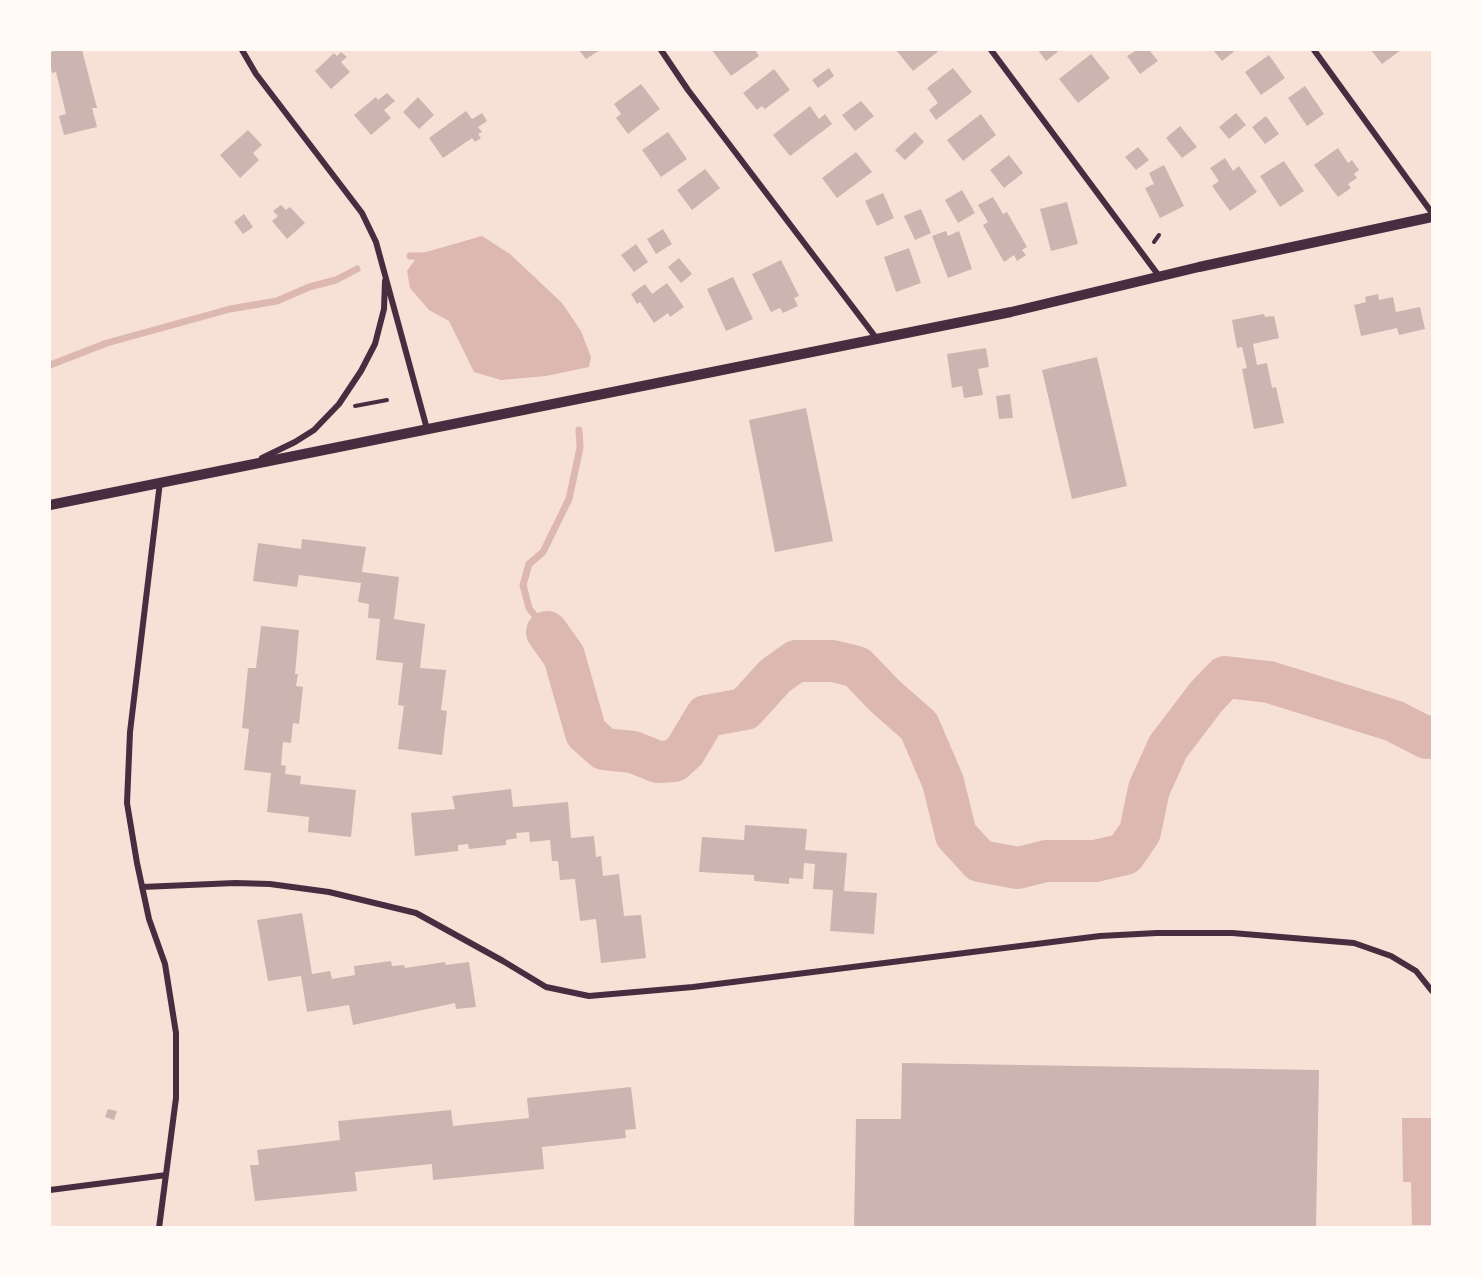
<!DOCTYPE html>
<html>
<head>
<meta charset="utf-8">
<style>
	body { margin:0 }
	#map { position:relative; width:1482px; height:1277px; overflow:hidden; background:#f7e1d7; font-family:"Exo 2",sans-serif }
	canvas { display:block }
	.frame { position:absolute; inset:0; border:51px solid #fffaf5; pointer-events:none }
</style>
</head>
<body>
<div id="map">
<canvas width="1482" height="1277"></canvas>
<div class="frame"></div>
</div>
<script>
const g = document.querySelector('canvas').getContext('2d');
g.lineJoin = 'round';
function fillPath(path, color) { g.fillStyle = color; g.fill(path, 'evenodd'); }
const poly = rows => new Path2D(rows.map(r => 'M' + r).join(''));
function trace(path, color, width, dash) { g.strokeStyle = color; g.lineWidth = width; g.lineCap = dash ? 'butt' : 'round'; g.setLineDash(dash || []); g.stroke(path); }
fillPath(poly([
	[482,236,510,254,562,303,581,331,591,357,589,367,546,376,501,380,474,372,449,321,429,310,410,288,407,271,419,254],
	[1402,1118,1432,1118,1432,1225,1412,1225,1411,1182,1403,1182]
]), '#dcb8b0');
trace(poly([
	[410,256,428,256],
	[50,365,107,343,230,309,277,301,309,287,336,280,357,269],
	[547,632,529,608,523,585,529,564,543,552,569,499,580,448,579,430]
]), '#dcb8b0', 7);
trace(poly([
	[547,632,564,656,586,733,604,749,633,752,658,762,674,761,685,751,706,716,745,709,775,676,796,661,833,661,857,667,886,697,919,726,943,782,956,835,980,861,1018,868,1046,861,1095,861,1125,854,1140,832,1149,789,1168,747,1206,697,1225,677,1269,682,1394,721,1427,738,1432,736]
]), '#dcb8b0', 42);
fillPath(poly([
	[57,50,82,50,97,108,92,108,97,127,64,135,59,116,66,114,56,72,52,73,50,61,50,52],
	[579,50,600,50,586,59],
	[712,50,755,50,759,56,731,76],
	[896,50,940,50,913,71],
	[1038,50,1060,50,1046,61],
	[1137,50,1149,50,1158,61,1140,74,1127,56],
	[1213,50,1236,50,1222,61],
	[1371,50,1401,50,1382,64],
	[341,52,347,57,341,62,350,72,331,89,315,71,334,53,337,56],
	[1091,54,1110,78,1078,103,1059,79],
	[1269,55,1285,78,1261,95,1245,72],
	[829,68,834,76,818,88,812,80],
	[953,68,972,92,936,120,929,110,938,103,927,88],
	[774,69,790,90,765,109,762,106,757,110,743,93],
	[641,84,660,109,628,134,616,118,621,114,614,104],
	[1305,86,1324,114,1307,126,1288,98],
	[387,93,395,101,384,110,391,118,371,135,354,115,376,97,378,100],
	[418,97,434,115,419,129,403,112],
	[861,101,874,116,855,131,842,115],
	[810,106,819,119,825,114,832,124,790,156,773,135],
	[466,111,472,119,482,113,487,121,478,127,482,132,478,134,481,138,475,142,472,138,443,158,429,138],
	[1236,113,1246,125,1229,139,1219,127],
	[981,114,996,135,963,161,947,140],
	[1266,116,1279,134,1265,144,1252,127],
	[1180,126,1197,147,1182,158,1166,138],
	[248,130,262,145,253,153,259,160,240,178,220,155],
	[668,132,687,159,661,177,642,150],
	[915,132,924,142,905,160,895,150],
	[1138,147,1149,160,1136,170,1125,157],
	[1338,148,1348,163,1352,160,1359,170,1354,174,1357,178,1348,184,1351,188,1338,197,1314,165],
	[856,152,872,172,837,198,822,178],
	[1009,155,1023,173,1004,188,990,170],
	[1225,158,1233,171,1239,166,1257,192,1230,211,1212,186,1219,181,1210,168],
	[1284,161,1304,191,1280,207,1260,176],
	[1164,165,1184,206,1160,218,1145,188,1154,184,1149,173],
	[705,169,720,188,692,210,677,190],
	[962,190,975,213,958,223,945,200],
	[883,193,894,218,877,226,865,201],
	[993,197,1003,214,1007,212,1027,247,1022,250,1026,255,1017,261,1014,255,1004,262,983,225,988,222,978,205],
	[1067,202,1078,244,1051,251,1040,209],
	[281,205,286,210,290,207,305,223,287,239,272,221,278,216,273,211],
	[921,209,931,233,915,240,904,216],
	[244,214,253,227,243,234,234,222],
	[663,229,672,244,656,254,647,239],
	[946,231,948,236,959,231,972,269,948,278,932,236],
	[636,244,648,262,634,272,621,255],
	[909,248,921,283,896,292,884,257],
	[679,258,692,274,681,283,668,267],
	[781,260,799,296,794,298,798,306,783,313,780,308,771,312,752,274],
	[733,277,753,319,726,331,707,289],
	[667,283,684,307,670,317,668,313,654,323,640,302,637,304,631,294,645,284,652,294],
	[1378,294,1379,300,1393,297,1396,312,1420,307,1425,329,1399,335,1397,328,1361,336,1354,305,1366,302,1365,297],
	[1264,314,1265,317,1274,316,1279,338,1253,344,1257,365,1267,363,1272,388,1276,387,1284,423,1254,429,1242,369,1247,368,1242,347,1237,348,1232,320],
	[986,348,989,367,978,369,983,395,964,398,962,386,952,388,947,354],
	[1097,357,1127,486,1072,499,1042,370],
	[1010,394,1013,418,999,419,996,396],
	[806,408,833,541,775,552,749,420],
	[302,539,366,547,362,572,399,577,394,619,425,624,420,668,446,670,441,710,447,711,442,755,398,749,404,706,398,705,403,663,376,660,380,619,368,618,369,604,358,602,361,583,299,575,297,587,253,581,258,543,301,549],
	[261,626,299,630,295,674,298,674,296,686,303,687,299,724,293,723,291,743,283,742,281,765,286,766,285,774,301,776,300,784,356,790,351,837,308,832,309,817,267,812,271,773,244,770,249,729,242,728,248,668,256,668],
	[511,789,513,807,568,802,571,838,594,836,596,857,601,856,603,876,619,874,624,916,641,915,646,958,601,963,596,919,580,921,575,879,560,880,558,861,552,861,550,840,530,842,529,832,516,833,517,838,506,840,506,845,469,849,468,844,458,845,458,851,415,856,411,813,455,809,452,796],
	[745,825,807,829,805,850,847,853,844,891,877,893,874,934,830,931,833,890,813,889,815,864,804,863,803,879,789,878,789,884,754,881,754,875,699,872,702,837,744,840],
	[302,913,312,974,330,971,332,979,355,975,354,966,391,961,392,966,404,965,405,968,445,962,446,965,469,962,476,1007,456,1009,455,1003,353,1025,349,1005,307,1012,301,976,268,981,257,920],
	[902,1063,1319,1070,1316,1228,854,1228,856,1119,901,1119],
	[631,1087,636,1129,625,1130,626,1138,542,1147,544,1169,433,1180,432,1164,355,1172,357,1191,255,1201,250,1165,259,1165,257,1150,340,1140,338,1121,451,1110,453,1126,529,1118,527,1098],
	[108,1109,117,1111,114,1120,105,1117]
]), '#ccb4b1');
trace(poly([
	[1154,242,1159,235],
	[355,406,387,400]
]), '#4a2c40', 4);
trace(poly([
	[242,50,256,74,362,213,376,242,427,429],
	[661,50,688,90,877,339],
	[991,50,1159,276],
	[1314,50,1432,213],
	[262,458,295,442,314,430,339,404,361,371,375,344,384,309,385,281],
	[142,887,235,883,270,884,329,892,416,913,503,961,546,987,589,996,693,987,1100,936,1157,933,1232,933,1354,943,1391,956,1416,971,1432,991],
	[50,1190,166,1175],
	[159,1228,176,1098,176,1033,165,964,149,919,137,863,127,803,130,732,160,482]
]), '#4a2c40', 6);
trace(poly([
	[50,505,1011,312,1199,267,1432,217]
]), '#4a2c40', 10);
</script>
</body>
</html>
